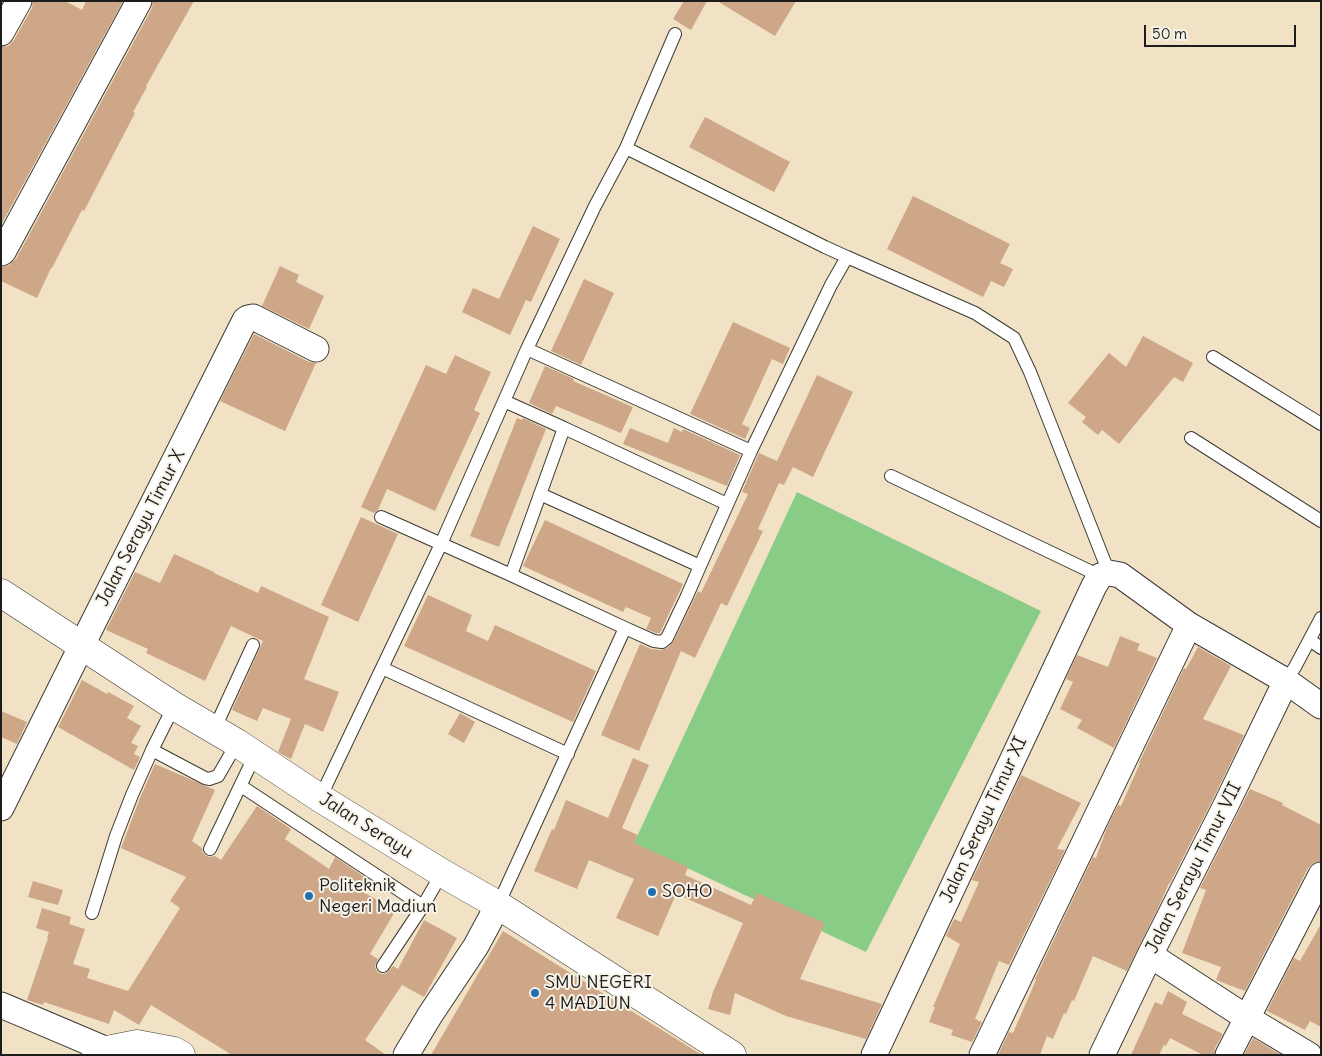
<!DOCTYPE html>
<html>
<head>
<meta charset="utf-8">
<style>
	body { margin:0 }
	#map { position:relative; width:1322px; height:1056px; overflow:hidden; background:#f1e2c5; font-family:Delius,sans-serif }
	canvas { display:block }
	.frame { position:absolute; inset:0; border:2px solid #1c1c1c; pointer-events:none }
	.scale { position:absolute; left:1144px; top:25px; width:152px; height:22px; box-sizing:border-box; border:2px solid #1c1c1c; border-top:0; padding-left:6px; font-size:15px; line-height:18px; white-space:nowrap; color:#1c1c1c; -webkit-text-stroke:4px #f7f3e8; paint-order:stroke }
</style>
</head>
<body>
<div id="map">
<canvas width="1322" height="1056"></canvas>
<div class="frame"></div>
<div class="scale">50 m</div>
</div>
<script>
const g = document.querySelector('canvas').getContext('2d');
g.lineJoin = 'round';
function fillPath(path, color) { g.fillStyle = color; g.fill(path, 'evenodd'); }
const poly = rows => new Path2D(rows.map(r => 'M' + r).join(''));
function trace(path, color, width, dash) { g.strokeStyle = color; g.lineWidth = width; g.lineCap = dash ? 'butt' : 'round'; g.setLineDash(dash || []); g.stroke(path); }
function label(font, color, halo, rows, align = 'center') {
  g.font = font + ' Delius,sans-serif'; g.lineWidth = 4; g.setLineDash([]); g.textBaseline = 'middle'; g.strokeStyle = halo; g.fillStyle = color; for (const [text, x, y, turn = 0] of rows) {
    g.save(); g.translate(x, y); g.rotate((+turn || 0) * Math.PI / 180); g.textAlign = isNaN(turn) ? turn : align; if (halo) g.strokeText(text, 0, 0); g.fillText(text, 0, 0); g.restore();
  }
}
fillPath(poly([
	[797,492,1041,611,866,952,634,843]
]), '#89cc85');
fillPath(poly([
	[33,1,65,1,82,10,86,1,123,1,1,225,1,47,8,46,14,40,32,8],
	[153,1,194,1,146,86,147,87,133,112,135,113,84,211,82,210,52,268,51,268,37,298,1,281,1,267,9,265,16,259,152,8],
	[684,1,707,1,691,30,673,19],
	[717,1,796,1,775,36],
	[705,117,790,162,774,192,689,147],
	[913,196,1010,244,1000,263,1013,269,1004,287,991,281,983,297,887,249],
	[533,226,560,239,531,302,526,300,510,335,462,312,473,288,499,299],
	[280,266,299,275,296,282,324,296,309,329,262,306],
	[584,279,614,293,581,365,551,351],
	[733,322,790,348,783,364,772,359,742,424,750,428,745,439,690,414],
	[254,334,309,362,316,363,285,431,220,401],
	[1143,336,1193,363,1183,382,1174,377,1119,444,1102,430,1098,435,1082,422,1086,417,1068,403,1109,353,1126,367],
	[455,355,491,372,474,410,480,413,435,511,387,489,378,510,374,513,361,507,426,365,446,374],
	[545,366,574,379,573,381,633,407,621,433,556,406,552,414,529,403],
	[817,375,853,392,813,477,793,467,784,485,779,483,758,529,763,531,727,606,721,603,695,658,681,651,639,751,601,735,640,644,651,649,661,650,667,648,674,641,698,591,701,593,748,494,742,492,759,453,777,461],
	[517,418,522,420,523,418,546,429,499,547,470,536],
	[630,428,668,443,674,428,682,432,683,429,740,455,727,486,623,444],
	[361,517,398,534,358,622,321,605],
	[545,520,683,584,660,633,656,633,646,629,651,618,626,607,623,612,523,566],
	[174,554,214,572,214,573,258,593,261,586,329,617,304,679,339,692,323,732,305,724,291,759,278,752,291,719,263,708,257,721,232,710,263,641,231,626,205,681,146,653,148,649,106,630,135,572,160,583],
	[428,595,472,615,466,631,488,641,495,625,596,671,573,722,404,646],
	[1120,636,1140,644,1137,650,1157,658,1114,748,1077,728,1082,720,1060,709,1073,682,1066,679,1077,655,1108,667],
	[1198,647,1231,666,1203,719,1244,735,1213,799,1170,883,1169,883,1161,902,1127,971,1093,956,1074,1001,1072,1000,1066,1014,1064,1013,1053,1039,1047,1036,1040,1055,998,1055,1009,1032,1013,1033,1036,980,1035,979,1093,857,1096,858,1106,830,1118,805,1121,806,1140,763,1139,763,1184,668,1186,669],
	[82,680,107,694,108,692,134,706,127,718,141,726,131,743,138,746,134,754,140,757,134,770,58,727],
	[1,711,27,722,17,744,1,737],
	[460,713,475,722,464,743,448,734],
	[633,758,649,765,622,828,638,835,634,843,688,867,685,875,751,905,757,893,825,923,800,979,882,1004,866,1039,786,1016,735,993,730,1015,708,1009,713,992,743,923,676,894,658,936,616,918,634,879,589,860,577,889,534,871,552,829,554,830,566,800,608,818],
	[155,764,215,790,192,841,202,848,203,853,206,856,210,857,215,856,221,860,257,806,291,829,285,839,329,869,335,857,366,878,359,890,396,910,370,954,378,959,375,966,376,970,379,973,383,974,387,973,393,966,398,969,424,920,457,938,424,997,402,985,365,1040,386,1055,232,1055,151,1005,139,1025,114,1010,109,1024,44,1002,43,1005,27,1000,48,938,47,938,49,932,36,928,42,908,71,917,69,924,85,929,73,964,90,969,87,978,128,991,180,908,170,901,186,877,121,848,140,798],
	[1021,775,1081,803,1057,849,1065,850,1009,965,999,961,975,1019,982,1022,972,1042,951,1035,953,1030,929,1022,935,1007,933,1007,960,944,946,936,954,919,961,922,979,882,972,880],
	[1250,789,1283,803,1282,805,1321,825,1321,861,1314,863,1308,868,1245,991,1216,980,1221,967,1182,953,1206,890,1200,888],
	[33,881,63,890,58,905,28,897],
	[1321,924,1321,1027,1310,1021,1305,1030,1267,1011,1294,958,1300,961],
	[503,931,702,1055,431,1055],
	[1168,991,1187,1002,1182,1014,1223,1034,1215,1048,1214,1055,1203,1055,1170,1038,1166,1046,1164,1045,1159,1055,1131,1055,1155,1002,1162,1005],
	[1253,1038,1281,1055,1244,1055]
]), '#cda787');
const service = poly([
	[626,148,675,34],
	[847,257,975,313,1014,338,1030,372,1109,573],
	[1213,357,1321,424],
	[504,401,564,428],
	[1191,438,1321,521],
	[891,476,1100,576],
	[540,494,700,566],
	[381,517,511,575,625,628,654,641,662,642,667,638,687,596,700,566,751,451,831,285,847,257,825,247,626,148,595,206,527,349],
	[511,575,564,428,727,504],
	[1310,640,1321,648],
	[382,668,568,754],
	[1286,681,1295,667,1321,618],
	[174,706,152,750,205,778,209,779,218,776,237,743],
	[214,730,253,645],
	[241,786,423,906],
	[320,798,441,544,527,349,751,451],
	[210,849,255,755],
	[498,905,625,628],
	[92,913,116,836,132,795,152,750],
	[383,966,423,906,442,873]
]);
const minor = poly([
	[1,33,19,1],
	[1,253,3,252,139,1],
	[1,808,82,645,245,320,248,318,253,317,316,349],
	[1150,955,1247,1018,1309,1055],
	[1,1005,107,1050],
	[406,1055,430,1015,476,946,498,905],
	[874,1055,1094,586,1100,576,1109,573,1120,575,1189,625,1286,681,1321,706],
	[982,1055,1189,625],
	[1102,1055,1150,955,1226,805,1286,681],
	[1228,1055,1321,875]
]);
const tertiary = poly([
	[96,1055,107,1050,137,1044,174,1051,181,1055]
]);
const secondary = poly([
	[1,593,174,706,237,743,320,798,442,873,498,905,732,1055]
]);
trace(service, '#3c3a35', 14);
trace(minor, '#3c3a35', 27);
trace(tertiary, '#3c3a35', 29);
trace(secondary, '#3c3a35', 29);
trace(service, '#fff', 12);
trace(minor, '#fff', 25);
trace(tertiary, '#fff', 28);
trace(secondary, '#fff', 28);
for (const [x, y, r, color] of [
	[652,892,5,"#1f6fb2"],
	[309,896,5,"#1f6fb2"],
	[535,993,5,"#1f6fb2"]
]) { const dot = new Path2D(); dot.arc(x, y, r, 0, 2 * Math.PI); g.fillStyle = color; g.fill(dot); trace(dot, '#f7f3e8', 2); }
label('18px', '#1c1c1c', '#f7f3e8', [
	["Jalan Serayu Timur X",141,528,-63],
	["Jalan Serayu Timur XI",984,820,-65],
	["Jalan Serayu",366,826,32],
	["Jalan Serayu Timur VII",1194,868,-63]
]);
label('18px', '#1c1c1c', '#f7f3e8', [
	["Politeknik",319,886],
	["Negeri Madiun",319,907],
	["SOHO",662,892],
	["SMU NEGERI",545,983],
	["4 MADIUN",545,1004]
], 'left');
</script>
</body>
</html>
